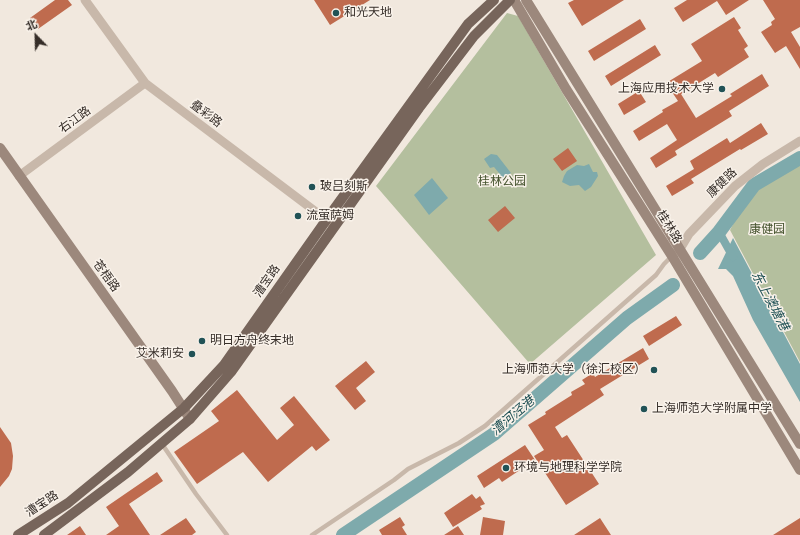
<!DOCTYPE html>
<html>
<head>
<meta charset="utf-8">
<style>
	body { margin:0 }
	#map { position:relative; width:800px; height:535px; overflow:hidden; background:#f1e8de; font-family:"PT Sans","Noto Sans SC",sans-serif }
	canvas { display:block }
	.north { position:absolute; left:16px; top:16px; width:40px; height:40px; -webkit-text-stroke:3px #f9f2ea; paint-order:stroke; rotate:337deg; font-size:11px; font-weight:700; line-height:16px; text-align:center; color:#362e29 }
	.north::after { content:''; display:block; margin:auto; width:14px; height:18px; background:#362e29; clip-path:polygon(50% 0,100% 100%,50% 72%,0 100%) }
</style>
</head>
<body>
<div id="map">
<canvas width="800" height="535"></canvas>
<div class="north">北</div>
</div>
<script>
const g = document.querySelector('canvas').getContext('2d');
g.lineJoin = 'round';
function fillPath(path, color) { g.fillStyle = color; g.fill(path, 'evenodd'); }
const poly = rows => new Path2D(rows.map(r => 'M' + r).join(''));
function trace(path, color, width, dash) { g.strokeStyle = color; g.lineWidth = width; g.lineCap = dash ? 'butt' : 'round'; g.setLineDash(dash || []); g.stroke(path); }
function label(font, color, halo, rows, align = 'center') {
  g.font = font + ' "PT Sans","Noto Sans SC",sans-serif'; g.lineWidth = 3; g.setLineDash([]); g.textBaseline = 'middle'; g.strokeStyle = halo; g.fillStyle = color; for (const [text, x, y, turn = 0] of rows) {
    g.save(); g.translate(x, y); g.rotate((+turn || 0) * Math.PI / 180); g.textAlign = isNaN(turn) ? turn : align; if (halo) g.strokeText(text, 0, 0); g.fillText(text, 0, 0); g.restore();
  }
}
fillPath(poly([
	[507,13,518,16,656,255,530,364,376,186],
	[800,158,800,362,730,230,754,185]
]), '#b4bf9e');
fillPath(poly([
	[491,154,497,155,511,173,501,180,499,173,494,167,490,168,484,159],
	[589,164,593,172,597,172,598,176,591,187,585,191,579,185,570,186,562,182,564,176,567,171,577,165,584,166],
	[432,178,448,198,429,215,414,195],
	[733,238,800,364,800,402,753,320,733,276,726,269,718,269]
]), '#7eaaac');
trace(poly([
	[719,232,733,257]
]), '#7eaaac', 8);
trace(poly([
	[700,253,719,232,754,185,800,158],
	[343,535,494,434,627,318,673,285]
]), '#7eaaac', 14);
fillPath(poly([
	[55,0,68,0,72,5,38,29,30,18],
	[314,0,370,0,330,25],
	[574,0,624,0,582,26,568,3],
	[687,0,749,0,726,15,717,1,683,22,674,8],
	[763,0,800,0,800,27,791,32,800,47,800,69,786,46,775,53,761,32,772,25,771,22,775,19],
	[734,17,741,28,738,30,748,46,744,49,749,57,718,77,715,73,681,94,696,118,732,96,730,94,762,74,769,86,729,111,732,116,675,151,677,155,656,168,650,158,677,140,667,124,639,141,633,131,663,112,662,110,678,101,666,83,702,61,691,44],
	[640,19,646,29,594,61,588,51],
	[655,45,661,55,611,86,605,76],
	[639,91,646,102,624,115,618,104],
	[761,123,768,134,741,150,740,149,691,179,694,183,672,196,666,186,694,169,690,161,727,138,730,143],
	[568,148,577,161,562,171,553,159],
	[505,206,515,218,498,232,488,220],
	[676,316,682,325,649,346,643,336],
	[643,348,649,359,600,389,604,395,555,427,562,438,567,435,599,484,566,505,534,456,544,450,528,425,546,414,545,412,572,395,571,392,585,384,582,380,593,373,595,377],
	[366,361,375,372,356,388,366,401,355,410,335,386],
	[237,390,277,440,294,425,280,408,294,396,330,440,316,451,312,446,268,482,243,452,197,484,174,452,219,421,211,411],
	[0,427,11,443,13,456,12,469,9,476,0,487],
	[525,445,535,460,502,482,499,478,484,488,477,476],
	[157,472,163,481,129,504,150,535,106,535,119,526,106,507],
	[472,494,476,499,480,496,485,504,480,506,482,509,453,527,444,513],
	[400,517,405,525,402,527,407,535,382,535,379,530],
	[483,517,505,521,503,535,480,535],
	[186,518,196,532,192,535,160,535],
	[600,518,611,535,574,535],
	[800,518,800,535,773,535],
	[80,526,86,535,67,535],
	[458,526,464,535,444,535]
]), '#bf6b4e');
trace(poly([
	[162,444,196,494,227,535],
	[312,535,394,480,408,469,459,443,485,426,656,275,664,264,672,256]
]), '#c8b8aa', 4.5);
trace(poly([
	[85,0,145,83,332,224],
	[19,176,145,83],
	[676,253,680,249,689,234,735,186,763,164,800,141]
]), '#c8b8aa', 9);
trace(poly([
	[514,0,566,89,672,256,800,470],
	[526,0,800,444],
	[0,148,172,391,190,419]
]), '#9c887c', 10);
trace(poly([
	[18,535,68,503,184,408,224,365,327,219,468,24,494,0],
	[44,535,128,472,190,419,231,372,419,108,474,36,510,0]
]), '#77655b', 10);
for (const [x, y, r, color] of [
	[336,13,4,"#215256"],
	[722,89,4,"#215256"],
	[312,187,4,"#215256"],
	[298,216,4,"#215256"],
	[202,341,4,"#215256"],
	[192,354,4,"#215256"],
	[654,370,4,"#215256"],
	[644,409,4,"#215256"],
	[506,468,4,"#215256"]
]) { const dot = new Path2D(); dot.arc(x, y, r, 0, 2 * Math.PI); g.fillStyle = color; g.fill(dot); trace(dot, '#f9f2ea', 1.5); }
label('12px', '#362e29', '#f9f2ea', [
	["和光天地",344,13],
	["上海应用技术大学",714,89,"right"],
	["玻吕刻斯",320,187],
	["流萤萨姆",306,216],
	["明日方舟终末地",210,341],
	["艾米莉安",184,354,"right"],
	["上海师范大学（徐汇校区）",646,370,"right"],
	["上海师范大学附属中学",652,409],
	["环境与地理科学学院",514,468]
], 'left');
label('12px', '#362e29', '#f9f2ea', [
	["叠彩路",206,114,37],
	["右江路",75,120,-36],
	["康健路",722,183,-44],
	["桂林路",669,227,58],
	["苍梧路",106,276,54],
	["漕宝路",267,281,-55],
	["漕宝路",42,504,-33]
]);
label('12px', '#45532e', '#f9f2ea', [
	["桂林公园",502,182],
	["康健园",767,230]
]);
label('italic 13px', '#215256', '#f9f2ea', [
	["东上澳塘港",770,301,62],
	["漕河泾港",513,416,-40]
]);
</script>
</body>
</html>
